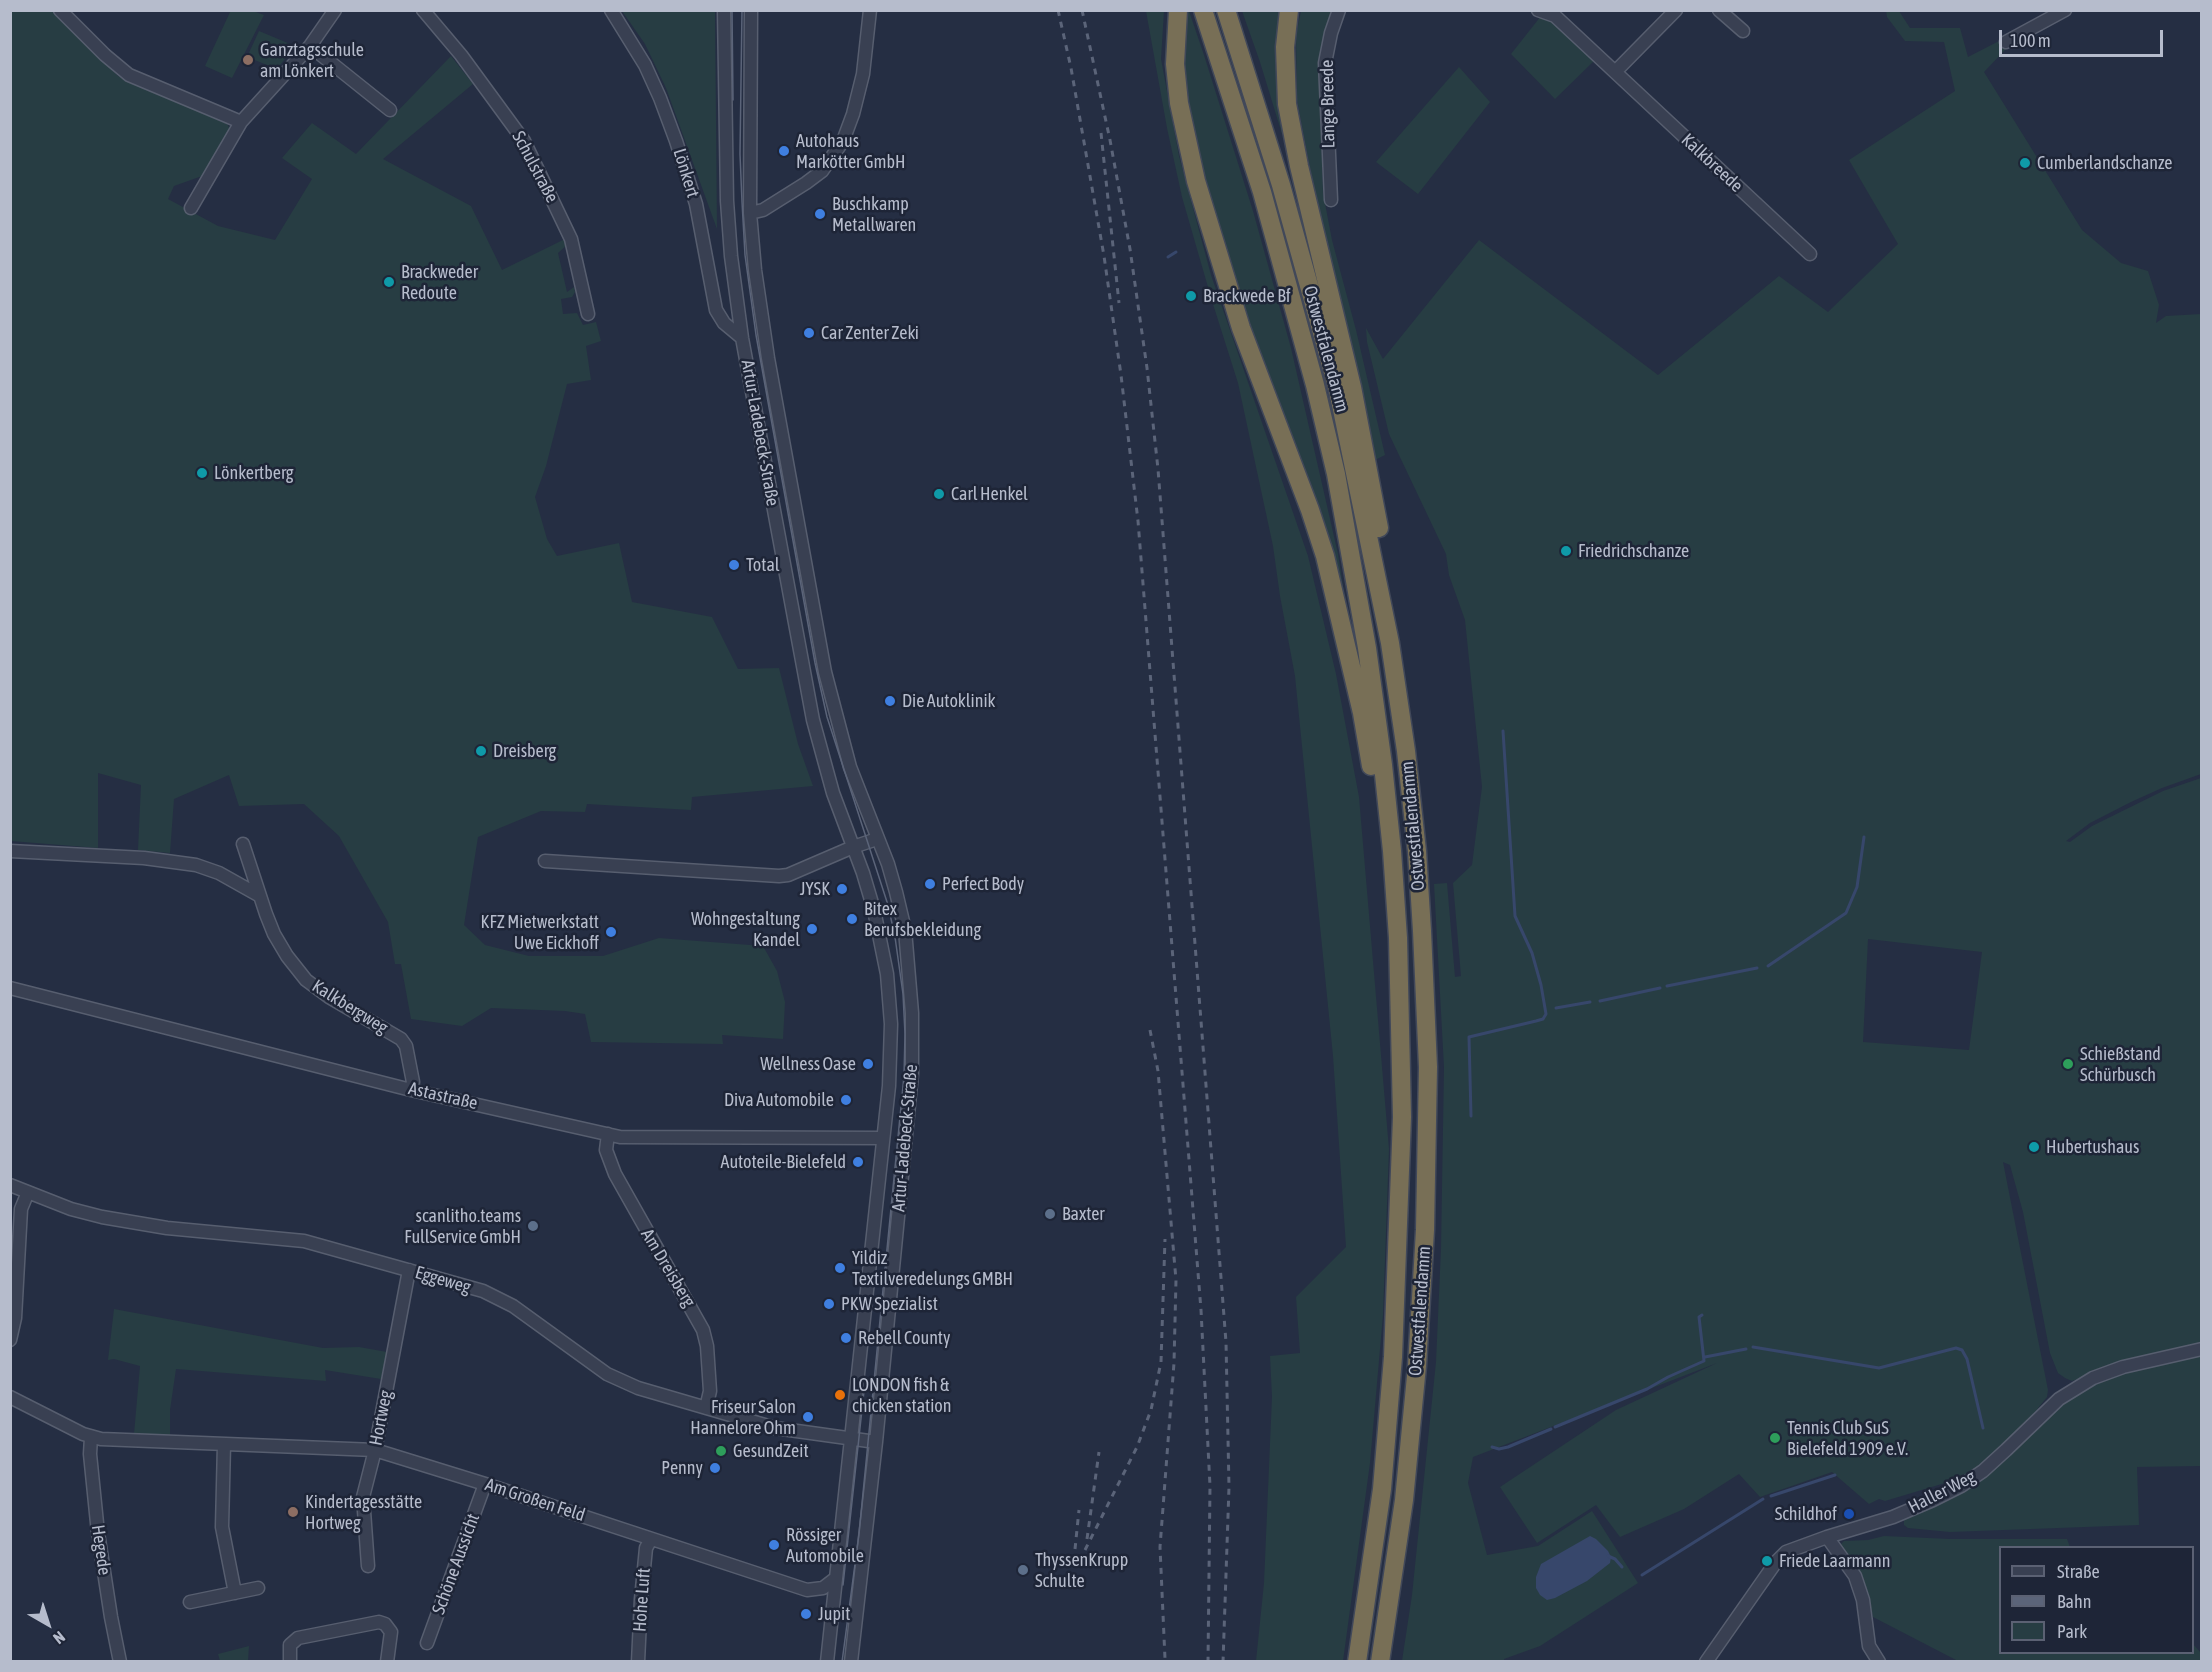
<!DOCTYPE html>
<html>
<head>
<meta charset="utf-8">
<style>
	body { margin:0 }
	#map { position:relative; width:2212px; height:1672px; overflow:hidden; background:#252e43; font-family:"Asap Condensed",sans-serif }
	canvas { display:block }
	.frame { position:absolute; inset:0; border:12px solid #b6bccc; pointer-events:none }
	.legend { position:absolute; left:1999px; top:1546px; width:195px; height:108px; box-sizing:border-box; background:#1e2537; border:2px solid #5b6173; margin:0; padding:8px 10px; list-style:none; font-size:18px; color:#b6bccc }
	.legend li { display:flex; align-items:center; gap:12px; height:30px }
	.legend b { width:30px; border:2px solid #5b6173 }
	.north { position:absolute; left:18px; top:1594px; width:60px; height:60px; -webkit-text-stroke:4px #1e2537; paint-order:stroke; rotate:141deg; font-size:16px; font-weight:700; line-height:24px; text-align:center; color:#b6bccc }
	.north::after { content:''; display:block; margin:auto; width:21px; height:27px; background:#b6bccc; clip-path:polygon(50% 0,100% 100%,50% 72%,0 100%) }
	.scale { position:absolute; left:1999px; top:30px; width:164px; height:27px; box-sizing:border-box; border:3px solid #b6bccc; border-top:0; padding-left:8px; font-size:18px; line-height:21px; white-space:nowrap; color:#b6bccc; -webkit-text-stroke:4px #1e2537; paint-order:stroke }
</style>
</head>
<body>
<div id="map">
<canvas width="2212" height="1672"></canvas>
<div class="frame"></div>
<ul class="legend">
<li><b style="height:8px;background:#394052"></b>Straße</li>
<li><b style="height:8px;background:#5b6479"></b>Bahn</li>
<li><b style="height:16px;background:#273d43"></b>Park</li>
</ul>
<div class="north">N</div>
<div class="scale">100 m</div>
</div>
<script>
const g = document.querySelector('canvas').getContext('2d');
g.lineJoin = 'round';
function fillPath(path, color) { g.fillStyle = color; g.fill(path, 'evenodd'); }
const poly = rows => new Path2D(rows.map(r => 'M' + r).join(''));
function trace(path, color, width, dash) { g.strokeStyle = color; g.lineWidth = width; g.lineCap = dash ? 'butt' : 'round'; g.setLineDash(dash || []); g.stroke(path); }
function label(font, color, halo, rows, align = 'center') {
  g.font = font + ' "Asap Condensed",sans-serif'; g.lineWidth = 5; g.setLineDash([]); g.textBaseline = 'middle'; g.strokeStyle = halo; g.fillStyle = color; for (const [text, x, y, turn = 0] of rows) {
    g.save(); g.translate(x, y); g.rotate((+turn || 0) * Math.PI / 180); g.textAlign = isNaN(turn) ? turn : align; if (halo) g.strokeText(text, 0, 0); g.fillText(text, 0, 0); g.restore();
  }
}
fillPath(poly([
	[231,10,253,11,264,15,232,78,205,66],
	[1886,10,1899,11,1910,28,1960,28,1968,57,2001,40,2006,49,1984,72,2082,230,2121,263,2148,271,2159,305,2156,323,2166,316,2201,314,2201,774,2162,788,2131,802,2090,823,2066,841,2070,842,2092,826,2163,791,2201,778,2201,1343,2127,1362,2072,1381,2065,1378,2058,1373,2050,1353,2023,1212,2010,1165,2003,1162,2048,1390,2047,1397,2022,1428,1981,1465,1955,1480,1885,1501,1879,1499,1869,1504,1832,1472,1760,1497,1739,1474,1684,1509,1620,1537,1596,1505,1537,1543,1500,1487,1616,1410,1717,1363,1473,1457,1468,1483,1487,1555,1538,1546,1592,1511,1638,1583,1540,1646,1504,1659,1504,1661,1402,1661,1412,1595,1436,1362,1441,1249,1444,1067,1434,884,1447,883,1455,977,1461,976,1453,883,1472,865,1482,787,1465,620,1449,575,1446,554,1389,434,1367,342,1366,328,1383,359,1479,240,1658,375,1779,276,1828,312,1898,244,1849,160,1955,91,1944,42,1905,41,1887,17],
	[1868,939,1982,952,1969,1050,1863,1042],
	[10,11,53,11,118,76,227,124,230,129,228,134,202,176,174,186,168,199,218,226,275,240,312,179,282,158,312,123,356,154,451,56,473,84,383,159,471,206,502,270,565,239,567,245,558,253,567,292,574,287,575,292,572,297,561,299,563,314,577,313,583,325,596,322,601,341,586,346,591,380,567,384,546,466,535,497,547,539,557,556,619,543,632,602,712,617,738,669,779,668,798,744,813,786,692,797,691,810,587,804,585,812,541,811,478,837,464,925,485,945,529,956,603,956,659,938,763,946,777,971,785,1002,783,1039,722,1035,723,1044,591,1042,585,1014,565,1011,491,1008,462,1026,411,1019,401,964,395,964,388,922,339,836,304,804,239,806,229,775,174,799,170,853,138,850,141,785,98,773,98,848,11,841],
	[622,11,715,11,717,229,666,88,645,44],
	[1146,11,1164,11,1161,59,1179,156,1211,275,1308,556,1336,674,1359,797,1389,1149,1383,1315,1370,1463,1343,1661,1256,1661,1264,1583,1272,1397,1270,1356,1300,1353,1296,1297,1346,1247,1333,1056,1295,676,1280,596,1273,546,1238,383,1212,301,1182,197,1167,128],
	[1186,11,1189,11,1204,55,1253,211,1291,348,1338,554,1348,617,1259,365,1194,144,1184,62],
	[1242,11,1284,11,1284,134,1282,134,1260,62],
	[1301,11,1333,11,1325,35,1319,63,1323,193,1332,240,1356,330,1385,455,1375,460,1315,195,1297,100,1296,35],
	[1541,16,1552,19,1596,59,1555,99,1511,54],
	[259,31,295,46,277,69,247,57],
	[1459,67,1490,102,1418,194,1376,162],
	[114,1309,323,1348,359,1347,387,1352,381,1379,325,1370,326,1381,176,1369,170,1410,170,1436,134,1434,140,1366,114,1359,108,1360],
	[2201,1354,2201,1466,2137,1467,2139,1525,1950,1532,1908,1528,1904,1525,1904,1520,1909,1516,1931,1507,2063,1402,2095,1383,2130,1371],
	[1884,1536,1950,1539,2067,1539,2070,1547,2000,1548,2000,1652,2192,1652,2193,1644,2201,1653,2201,1661,1958,1661,1873,1617,1864,1581,1857,1567,1842,1548,1841,1544,1844,1541,1868,1540],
	[249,1646,248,1661,220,1661,218,1654]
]), '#273d43');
fillPath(poly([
	[1590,1536,1596,1539,1608,1551,1611,1557,1610,1563,1587,1581,1555,1598,1547,1600,1540,1595,1536,1588,1536,1577,1541,1564]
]), '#37476b');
trace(poly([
	[1168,257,1176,252],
	[1768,966,1846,913,1857,887,1864,837],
	[1667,986,1757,968],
	[1600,1001,1660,988],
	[1556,1008,1590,1002],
	[1471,1116,1469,1037,1536,1021,1543,1019,1546,1014,1541,985,1532,953,1515,916,1503,731],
	[1753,1347,1879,1368,1956,1348,1962,1350,1967,1359,1983,1428],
	[1705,1357,1746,1349],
	[1555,1427,1647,1389,1668,1377,1704,1361,1699,1317,1702,1315],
	[1492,1447,1499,1449,1508,1447,1551,1429],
	[1771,1496,1835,1475],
	[1608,1556,1615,1559,1622,1567],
	[1642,1575,1763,1499]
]), '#37476b', 3);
const minor = poly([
	[60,10,105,55,129,75,241,122],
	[423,10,461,55,524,141,571,239,588,314],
	[611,10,645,65,660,98,676,141,696,204,716,310,724,323,742,338],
	[724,10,727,201,731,256,742,338,813,720,833,793,863,873,874,910,887,974,891,1024,889,1086,827,1662],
	[751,10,750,213,755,270,768,358,825,672,850,767,888,864,896,892,905,930,912,1013,912,1074,876,1442,851,1662],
	[1538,10,1555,16,1810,254],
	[1719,10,1743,31],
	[2006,42,2065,10],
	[310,46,390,110],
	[1615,72,1676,10],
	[1331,200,1325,63,1331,33,1339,10],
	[191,208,241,122,310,46,335,10],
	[750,213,763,210,806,183,822,171,843,141,853,114,863,74,870,10],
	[243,844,266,914,274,934,287,956,306,980,329,997,401,1039,406,1046,413,1082,411,1090],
	[10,851,144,858,196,865,219,873,260,896],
	[545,861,779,876,788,875,853,847,877,839],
	[10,988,411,1090,620,1137,883,1138],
	[608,1134,606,1150,615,1174,703,1330,707,1346,710,1391,706,1408],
	[10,1185,71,1209,102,1217,167,1228,304,1241,483,1291,513,1306,607,1374,638,1388,775,1428,876,1442],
	[10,1340,15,1318,21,1209,28,1192],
	[10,1397,83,1434,101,1439,375,1450,485,1484,807,1590,823,1588,836,1578],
	[91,1437,90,1454,98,1533,111,1617,120,1662],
	[224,1444,222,1527,235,1593],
	[1827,1537,1855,1576,1863,1600,1869,1646,1879,1662],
	[368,1566,363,1497,375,1450,409,1270],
	[190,1602,258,1588],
	[427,1643,485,1484],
	[290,1662,290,1645,298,1638,379,1622,385,1624,391,1632,387,1662],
	[638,1662,641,1599,646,1548,651,1539],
	[1706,1662,1776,1562,1786,1552,1827,1537,1893,1517,1933,1500,1961,1486,1983,1471,2006,1450,2059,1399,2093,1378,2123,1367,2202,1349]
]);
const highway = poly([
	[1178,10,1175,64,1179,103,1196,181,1241,328,1310,510,1325,556,1362,713,1371,766],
	[1203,10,1262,192,1315,385,1336,474,1367,648,1383,765,1392,851,1398,938,1402,1117,1393,1357,1382,1489,1357,1662],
	[1226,10,1281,185,1338,390,1390,643,1406,751,1417,851,1422,931,1428,1067,1425,1230,1417,1366,1404,1500,1380,1662],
	[1289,10,1285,47,1287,104,1299,166,1352,387,1379,528]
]);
trace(minor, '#575e6f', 15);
trace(highway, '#414859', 21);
trace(minor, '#394052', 12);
trace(highway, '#786f56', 18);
trace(poly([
	[732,10,733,100],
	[742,10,740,154,742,202,745,255,756,335,815,663,827,717,888,905,895,937,903,994,905,1034,904,1076,859,1534,842,1662],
	[843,1585,864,1391]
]), '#5b6479', 1.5);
trace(poly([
	[1058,10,1071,68,1104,256,1121,375,1138,521,1201,1310,1210,1486,1208,1662],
	[1082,10,1110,140,1130,249,1147,368,1158,469,1226,1342,1229,1487,1223,1662],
	[1101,133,1119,303],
	[1150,1030,1158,1071,1176,1280,1174,1363,1160,1547,1165,1659],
	[1087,1539,1099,1452],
	[1075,1549,1079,1510],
	[1085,1550,1137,1447,1151,1410,1161,1362,1165,1239]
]), '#5b6479', 3, [6, 6]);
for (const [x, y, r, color] of [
	[248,60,6,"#8d6e63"],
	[784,151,6,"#3f7fe0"],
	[2025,163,6,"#0f9aa8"],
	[820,214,6,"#3f7fe0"],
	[389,282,6,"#0f9aa8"],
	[1191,296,6,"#0f9aa8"],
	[809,333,6,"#3f7fe0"],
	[202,473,6,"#0f9aa8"],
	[939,494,6,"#0f9aa8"],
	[1566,551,6,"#0f9aa8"],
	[734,565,6,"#3f7fe0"],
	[890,701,6,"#3f7fe0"],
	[481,751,6,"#0f9aa8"],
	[930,884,6,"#3f7fe0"],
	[842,889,6,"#3f7fe0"],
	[852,919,6,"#3f7fe0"],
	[812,929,6,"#3f7fe0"],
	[611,932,6,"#3f7fe0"],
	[868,1064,6,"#3f7fe0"],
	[2068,1064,6,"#2e9e5b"],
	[846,1100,6,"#3f7fe0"],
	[2034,1147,6,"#0f9aa8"],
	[858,1162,6,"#3f7fe0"],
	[1050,1214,6,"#5c6f8a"],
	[533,1226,6,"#5c6f8a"],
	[840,1268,6,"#3f7fe0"],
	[829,1304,6,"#3f7fe0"],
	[846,1338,6,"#3f7fe0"],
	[840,1395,6,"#e8710a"],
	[808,1417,6,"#3f7fe0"],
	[1775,1438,6,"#2e9e5b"],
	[721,1451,6,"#2e9e5b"],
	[715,1468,6,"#3f7fe0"],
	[293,1512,6,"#8d6e63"],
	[1849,1514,6,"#1a4fb4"],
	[774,1545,6,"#3f7fe0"],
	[1767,1561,6,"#0f9aa8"],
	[1023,1570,6,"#5c6f8a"],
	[806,1614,6,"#3f7fe0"]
]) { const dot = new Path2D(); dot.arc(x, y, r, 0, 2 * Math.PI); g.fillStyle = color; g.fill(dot); trace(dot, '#1e2537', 2); }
label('18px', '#b6bccc', '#1e2537', [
	["Ganztagsschule",260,50],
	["am Lönkert",260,71],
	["Autohaus",796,141],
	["Markötter GmbH",796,162],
	["Cumberlandschanze",2037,163],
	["Buschkamp",832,204],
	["Metallwaren",832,225],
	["Brackweder",401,272],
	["Redoute",401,293],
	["Brackwede Bf",1203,296],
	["Car Zenter Zeki",821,333],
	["Lönkertberg",214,473],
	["Carl Henkel",951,494],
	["Friedrichschanze",1578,551],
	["Total",746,565],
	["Die Autoklinik",902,701],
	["Dreisberg",493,751],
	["Perfect Body",942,884],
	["JYSK",830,889,"right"],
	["Bitex",864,909],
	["Berufsbekleidung",864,930],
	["Wohngestaltung",800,919,"right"],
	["Kandel",800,940,"right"],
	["KFZ Mietwerkstatt",599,922,"right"],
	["Uwe Eickhoff",599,943,"right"],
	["Schießstand",2080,1054],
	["Schürbusch",2080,1075],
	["Wellness Oase",856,1064,"right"],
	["Diva Automobile",834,1100,"right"],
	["Hubertushaus",2046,1147],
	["Autoteile-Bielefeld",846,1162,"right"],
	["Baxter",1062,1214],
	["scanlitho.teams",521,1216,"right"],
	["FullService GmbH",521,1237,"right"],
	["Yildiz",852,1258],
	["Textilveredelungs GMBH",852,1279],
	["PKW Spezialist",841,1304],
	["Rebell County",858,1338],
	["LONDON fish &",852,1385],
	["chicken station",852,1406],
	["Friseur Salon",796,1407,"right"],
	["Hannelore Ohm",796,1428,"right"],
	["Tennis Club SuS",1787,1428],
	["Bielefeld 1909 e.V.",1787,1449],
	["GesundZeit",733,1451],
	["Penny",703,1468,"right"],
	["Kindertagesstätte",305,1502],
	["Hortweg",305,1523],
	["Schildhof",1837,1514,"right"],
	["Rössiger",786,1535],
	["Automobile",786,1556],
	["ThyssenKrupp",1035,1560],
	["Schulte",1035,1581],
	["Friede Laarmann",1779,1561],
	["Jupit",818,1614]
], 'left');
label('18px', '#b6bccc', '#1e2537', [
	["Lange Breede",1328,104,-91],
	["Kalkbreede",1712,163,43],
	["Schulstraße",535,167,62],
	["Lönkert",686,173,73],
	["Ostwestfalendamm",1326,349,75],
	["Artur-Ladebeck-Straße",760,433,80],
	["Ostwestfalendamm",1413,826,-95],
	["Kalkbergweg",350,1007,32],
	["Astastraße",443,1096,13],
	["Artur-Ladebeck-Straße",905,1138,-85],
	["Am Dreisberg",668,1268,59],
	["Eggeweg",443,1280,16],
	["Ostwestfalendamm",1420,1311,-86],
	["Hortweg",381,1418,-79],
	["Haller Weg",1942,1492,-27],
	["Am Großen Feld",535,1500,18],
	["Hegede",101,1550,82],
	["Schöne Aussicht",456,1564,-70],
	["Hohe Luft",642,1600,-86]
]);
</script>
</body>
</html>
